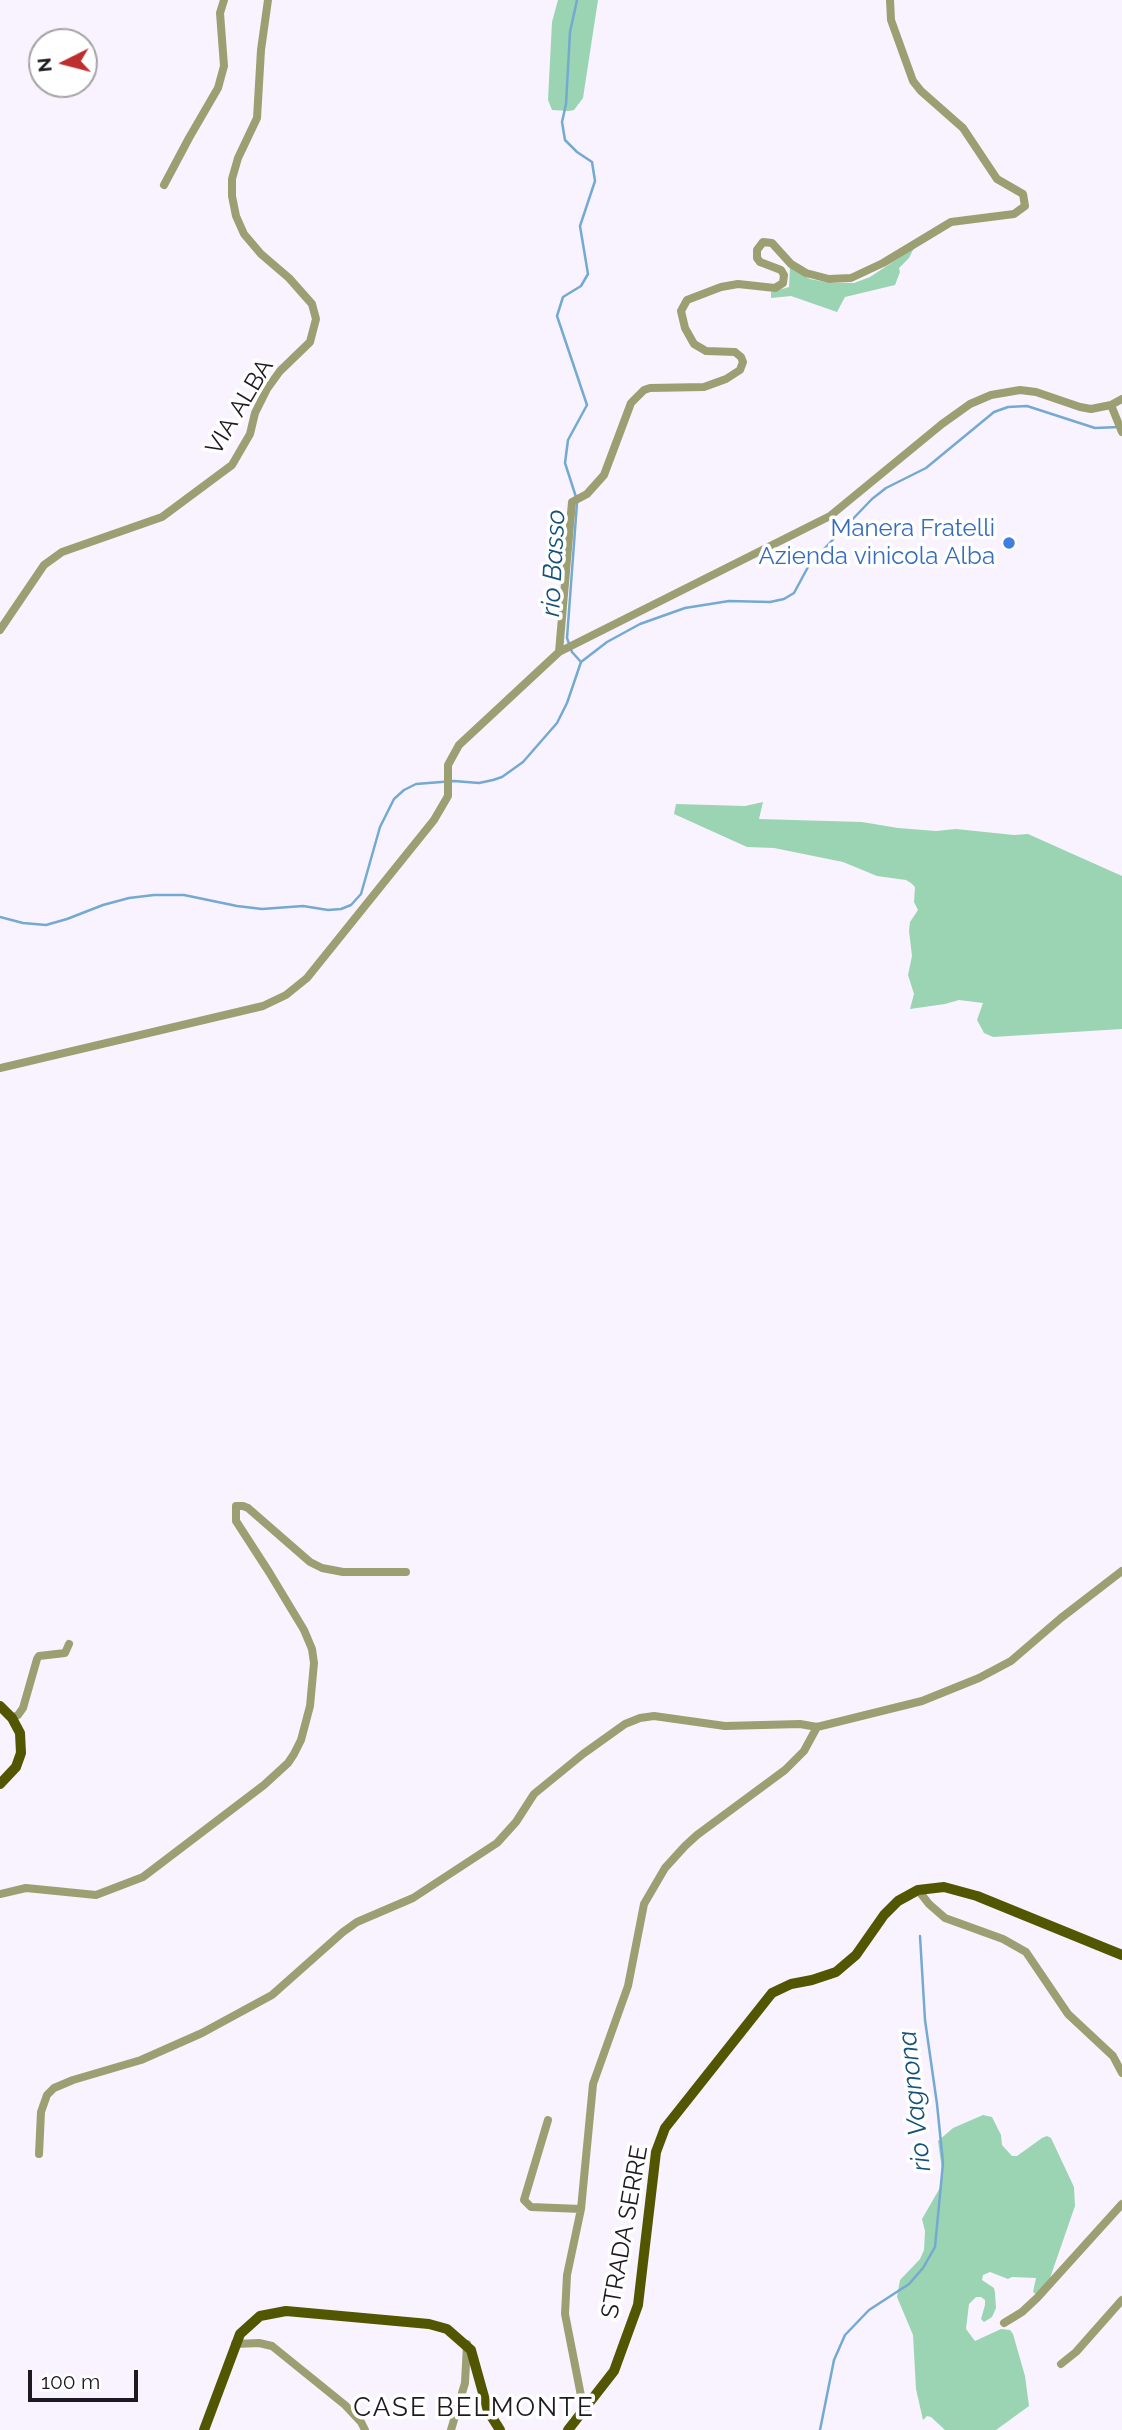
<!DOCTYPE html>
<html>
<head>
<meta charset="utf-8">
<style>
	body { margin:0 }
	#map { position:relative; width:1122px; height:2430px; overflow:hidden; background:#f9f3ff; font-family:Raleway,sans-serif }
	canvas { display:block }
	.north { position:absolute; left:28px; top:28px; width:70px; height:70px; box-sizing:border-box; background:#fff; border:2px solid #a5a3a6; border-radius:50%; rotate:264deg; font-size:19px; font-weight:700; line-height:28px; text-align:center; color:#1d1920 }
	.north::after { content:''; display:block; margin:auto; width:24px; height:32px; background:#bd2f2e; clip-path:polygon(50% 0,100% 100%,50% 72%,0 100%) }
	.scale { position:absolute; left:28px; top:2370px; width:110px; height:32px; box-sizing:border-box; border:4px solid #1d1920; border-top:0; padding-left:9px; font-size:21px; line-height:24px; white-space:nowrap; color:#1d1920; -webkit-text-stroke:5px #fff; paint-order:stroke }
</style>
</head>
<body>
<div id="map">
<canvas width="1122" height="2430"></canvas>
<div class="north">N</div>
<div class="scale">100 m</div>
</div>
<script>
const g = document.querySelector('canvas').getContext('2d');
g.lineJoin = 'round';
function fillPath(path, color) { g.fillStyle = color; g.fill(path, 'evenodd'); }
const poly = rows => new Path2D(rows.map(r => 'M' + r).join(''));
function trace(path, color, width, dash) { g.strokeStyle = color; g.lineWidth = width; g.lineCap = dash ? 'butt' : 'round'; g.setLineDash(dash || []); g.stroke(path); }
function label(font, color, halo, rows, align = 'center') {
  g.font = font + ' Raleway,sans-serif'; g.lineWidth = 7; g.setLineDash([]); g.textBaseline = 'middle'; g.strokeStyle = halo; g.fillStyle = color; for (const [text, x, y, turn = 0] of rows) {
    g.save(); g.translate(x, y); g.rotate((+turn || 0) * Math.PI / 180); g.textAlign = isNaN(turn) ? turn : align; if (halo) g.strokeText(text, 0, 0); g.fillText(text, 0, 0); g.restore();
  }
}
fillPath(poly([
	[558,0,598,0,583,98,574,110,569,111,552,110,548,100,552,22],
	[914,248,909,258,899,268,900,272,895,285,845,297,837,312,791,296,771,298,771,292,789,287,790,267,810,279,831,283,854,283,870,277],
	[763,802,759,819,862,822,898,828,936,831,956,829,1014,835,1028,834,1122,876,1122,1029,993,1037,984,1033,977,1020,983,1003,959,1000,945,1004,910,1009,914,994,908,975,912,956,909,931,910,922,918,910,914,902,915,887,911,883,906,880,877,876,843,862,774,848,747,847,674,814,676,804,745,806],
	[983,2115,992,2117,1001,2135,1002,2145,1012,2156,1017,2156,1042,2138,1047,2136,1051,2138,1074,2187,1075,2206,1049,2281,1037,2295,1033,2292,1036,2278,1012,2277,1008,2279,990,2272,983,2275,982,2280,994,2288,995,2293,996,2308,992,2317,984,2322,981,2319,985,2305,985,2300,981,2297,976,2297,969,2304,966,2329,975,2341,1001,2329,1010,2330,1013,2334,1025,2376,1029,2406,996,2430,945,2430,931,2417,927,2416,923,2420,916,2389,913,2335,897,2297,900,2280,920,2259,924,2250,925,2231,922,2219,941,2186,942,2170,938,2141,953,2128]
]), '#9bd4b3');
trace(poly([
	[576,497,565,463,568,440,587,405,557,316,563,297,581,286,588,274,580,226,595,181,592,162,577,152,565,140,562,122,566,104,570,32,577,0],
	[577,503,567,638,572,652,581,662],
	[0,917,23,923,46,925,67,919,103,905,129,898,154,895,184,895,237,906,262,909,303,906,328,910,341,909,351,905,361,894,380,827,394,799,404,790,416,784,454,781,479,783,493,780,502,777,523,762,557,723,567,703,581,662,607,642,640,624,685,608,729,601,770,602,784,599,794,593,808,567,823,550,872,499,886,488,926,468,994,412,1008,407,1027,406,1095,428,1119,427],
	[820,2430,834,2360,845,2335,869,2310,909,2284,923,2268,935,2247,943,2163,937,2104,925,2020,920,1936]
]), '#74a9d2', 2.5);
trace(poly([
	[164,185,189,138,218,88,224,66,220,13,224,0],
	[1111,405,1122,432],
	[0,630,44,565,62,552,162,517,232,465,250,434,255,413,267,389,280,371,310,342,316,319,312,304,289,278,261,254,244,234,236,216,232,196,232,179,238,158,257,118,261,50,268,0],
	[559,652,572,502,587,494,604,475,631,403,644,390,650,388,704,387,726,379,740,370,743,362,741,357,735,352,706,351,694,344,685,328,681,311,687,300,721,287,738,284,775,288,783,283,784,275,781,270,760,262,757,258,757,250,763,242,772,243,791,264,806,273,829,279,851,278,883,263,951,222,1014,214,1025,206,1023,194,997,179,963,128,921,91,913,81,891,20,890,0],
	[0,1068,263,1006,286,995,307,978,434,820,448,796,448,765,459,745,559,652,830,516,942,424,970,404,991,395,1020,390,1036,392,1080,407,1091,409,1111,405,1122,399],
	[12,1718,18,1715,23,1708,37,1659,39,1656,65,1653,69,1644],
	[918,1890,929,1904,945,1918,1003,1939,1026,1952,1068,2014,1113,2056,1122,2073],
	[0,1894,26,1888,96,1895,143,1877,264,1785,288,1763,294,1754,301,1740,310,1706,314,1663,312,1649,304,1630,269,1572,236,1521,236,1506,243,1506,248,1508,310,1562,322,1568,343,1572,406,1572],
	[548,2120,524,2200,531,2207,581,2209],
	[39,2154,41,2112,47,2095,54,2088,73,2080,141,2060,202,2033,272,1995,343,1932,357,1922,413,1898,497,1843,516,1822,534,1794,583,1754,625,1724,640,1718,654,1716,725,1726,800,1724,817,1727,922,1701,979,1678,1011,1661,1061,1618,1122,1571],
	[1004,2323,1022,2312,1037,2298,1122,2204],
	[235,2344,259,2343,272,2346,345,2405,361,2422,365,2430],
	[1061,2364,1076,2352,1122,2300],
	[584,2411,565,2314,567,2275,581,2209,593,2084,628,1986,644,1904,665,1868,685,1846,697,1835,785,1770,804,1751,817,1727],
	[451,2430,465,2383,467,2344]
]), '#9c9f71', 8);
trace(poly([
	[0,1706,12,1718,20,1733,21,1753,16,1767,0,1784],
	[204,2430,240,2334,260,2316,286,2311,429,2324,447,2329,471,2350,488,2411,500,2430],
	[568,2430,614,2371,638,2305,656,2152,665,2128,772,1993,791,1984,812,1980,836,1972,856,1955,884,1915,898,1901,918,1890,944,1887,977,1896,1122,1955]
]), '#535600', 10);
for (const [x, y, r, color] of [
	[1009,543,7,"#3f7fe0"]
]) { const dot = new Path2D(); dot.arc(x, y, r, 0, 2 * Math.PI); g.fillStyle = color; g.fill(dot); trace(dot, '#fff', 2.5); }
label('24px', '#1d1920', '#fff', [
	["VIA ALBA",240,407,-59],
	["STRADA SERRE",625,2232,-80]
]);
label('24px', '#366cbe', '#fff', [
	["Manera Fratelli",995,529],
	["Azienda vinicola Alba",995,557]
], 'right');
label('italic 26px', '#14527a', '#fff', [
	["rio Basso",554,563,-87],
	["rio Vagnona",915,2101,-96]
]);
g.letterSpacing = '2px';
label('26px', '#1d1920', '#fff', [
	["CASE BELMONTE",474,2408]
]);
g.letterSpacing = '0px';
</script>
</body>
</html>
